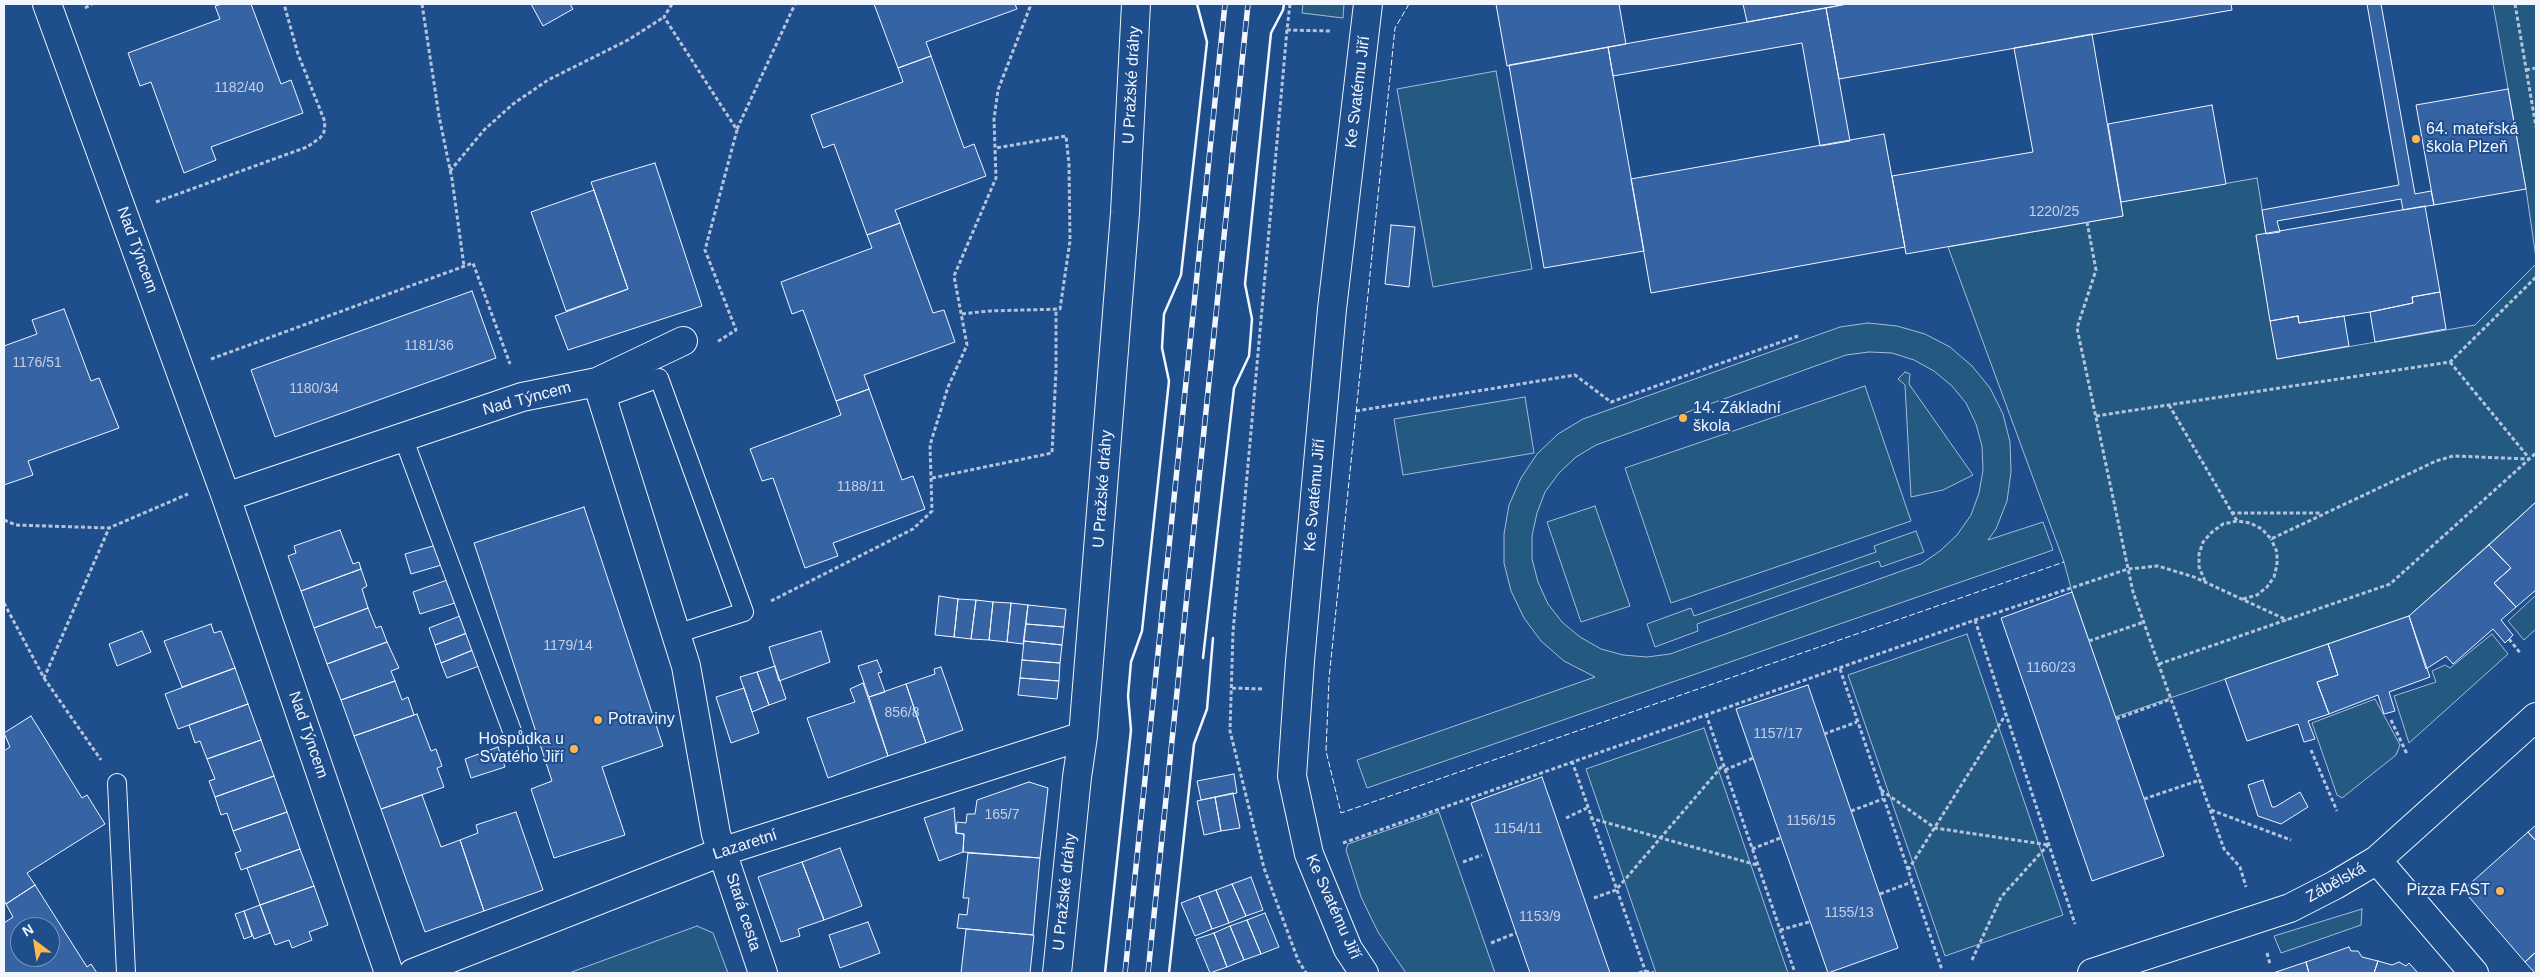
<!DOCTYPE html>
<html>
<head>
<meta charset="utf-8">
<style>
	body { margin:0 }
	#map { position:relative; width:2540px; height:977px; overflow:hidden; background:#1f4e8c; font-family:Arial,sans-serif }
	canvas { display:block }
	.frame { position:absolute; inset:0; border:5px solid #f2f6ff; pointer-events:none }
	.north { position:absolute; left:10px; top:917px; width:50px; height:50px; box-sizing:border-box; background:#1f4e8c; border:1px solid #7391ba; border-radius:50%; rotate:329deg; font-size:14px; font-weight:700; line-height:20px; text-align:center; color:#f2f6ff }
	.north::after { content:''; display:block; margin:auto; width:18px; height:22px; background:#ffb74d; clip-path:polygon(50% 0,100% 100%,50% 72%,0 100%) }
</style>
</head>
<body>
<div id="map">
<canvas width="2540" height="977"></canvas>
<div class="frame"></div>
<div class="north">N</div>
</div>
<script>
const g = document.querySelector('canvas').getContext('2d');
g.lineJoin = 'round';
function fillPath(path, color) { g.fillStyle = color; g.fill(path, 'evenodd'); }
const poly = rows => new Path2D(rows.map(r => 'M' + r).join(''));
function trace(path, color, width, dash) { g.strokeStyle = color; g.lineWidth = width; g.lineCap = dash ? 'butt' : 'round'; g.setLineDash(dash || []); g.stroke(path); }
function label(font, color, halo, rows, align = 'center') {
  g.font = font + ' Arial,sans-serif'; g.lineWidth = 4; g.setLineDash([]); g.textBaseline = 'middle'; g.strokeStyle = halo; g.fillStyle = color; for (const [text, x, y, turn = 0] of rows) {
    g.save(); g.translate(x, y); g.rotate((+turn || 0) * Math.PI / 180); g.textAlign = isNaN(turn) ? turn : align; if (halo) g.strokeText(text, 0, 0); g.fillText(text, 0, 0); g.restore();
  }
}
const green = poly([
	[1303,4,1344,4,1343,18,1302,13,1303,4],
	[2493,4,2536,4,2536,258,2526,189,2493,4],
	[1496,71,1532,269,1433,287,1397,89,1496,71],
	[2257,178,2266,234,2256,236,2277,359,2475,325,2536,264,2536,502,2409,616,2115,717,2072,592,2064,562,1948,247,2123,216,2121,202,2257,178],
	[1868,323,1897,326,1925,334,1950,347,1972,366,1990,388,2003,414,2010,442,2011,472,2007,501,1996,529,1988,540,2043,522,2053,550,1367,788,1357,760,1595,677,1564,661,1541,641,1524,618,1511,591,1504,563,1504,534,1509,505,1521,478,1537,454,1558,434,1583,419,1840,327,1868,323],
	[1869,352,1892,353,1914,360,1934,371,1952,386,1966,403,1976,424,1982,446,1983,470,1979,493,1971,515,1957,535,1940,551,1921,564,1670,654,1647,657,1623,655,1601,649,1580,637,1562,622,1548,604,1538,582,1532,559,1532,536,1537,513,1545,492,1559,473,1576,457,1596,445,1846,355,1869,352],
	[1905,372,1910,374,1909,384,1973,475,1943,490,1911,497,1905,385,1898,379,1905,372],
	[1865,386,1911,521,1671,603,1625,468,1865,386],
	[1525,397,1534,453,1403,475,1394,419,1525,397],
	[1595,506,1630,606,1581,622,1547,522,1595,506],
	[1916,531,1924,552,1881,567,1879,561,1697,624,1698,631,1655,647,1647,624,1691,608,1694,616,1876,552,1874,546,1916,531],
	[2536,595,2536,629,2524,640,2508,621,2536,595],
	[1967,634,2063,915,1945,956,1848,675,1967,634],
	[2492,634,2508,654,2409,743,2394,696,2436,682,2432,671,2445,665,2450,668,2492,634],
	[2375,699,2400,745,2396,755,2342,798,2337,795,2312,723,2375,699],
	[1704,728,1788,973,1656,973,1586,769,1704,728],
	[1439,812,1495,973,1406,973,1378,932,1361,897,1346,850,1348,844,1439,812],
	[2362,909,2361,925,2281,953,2274,936,2362,909],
	[697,926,713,933,728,973,569,973,697,926]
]);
fillPath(green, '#245a82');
trace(green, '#a8bbd7', 1);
const building = poly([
	[222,4,251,4,281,84,291,80,303,113,211,147,216,160,184,173,151,82,140,86,128,53,220,19,215,6,222,4],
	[531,4,570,4,573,9,543,26,531,4],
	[874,4,1015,4,1017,9,926,42,931,56,898,68,874,4],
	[1496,4,1619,4,1626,44,1507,66,1496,4],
	[1743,4,1847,4,1747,22,1743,4],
	[1847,4,2231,4,2232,10,1839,79,1826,8,1847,4],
	[2367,4,2381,4,2415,194,2431,191,2434,205,2403,210,2401,199,2277,221,2280,232,2266,234,2262,210,2399,185,2367,4],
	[1826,8,1850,141,1820,146,1802,43,1613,76,1608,47,1826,8],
	[2092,34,2123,216,1906,254,1892,176,2033,152,2014,48,2092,34],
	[1608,47,1644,251,1544,268,1509,65,1608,47],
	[931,56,964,148,974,144,986,176,895,210,900,223,867,235,834,144,823,148,811,115,903,82,898,68,931,56],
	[2508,89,2526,189,2434,205,2416,105,2508,89],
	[2212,105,2226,184,2121,202,2108,124,2212,105],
	[1884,134,1905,247,1651,293,1631,179,1884,134],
	[655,163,702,306,568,350,555,316,628,289,591,182,655,163],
	[594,190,628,289,566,311,531,212,594,190],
	[2425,206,2440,292,2412,297,2413,303,2370,312,2299,323,2298,316,2270,321,2256,235,2425,206],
	[900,223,933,313,944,310,955,342,864,375,869,389,836,401,803,310,792,314,781,282,872,248,867,235,900,223],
	[1391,225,1415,227,1409,287,1385,284,1391,225],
	[472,291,496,358,275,437,251,370,472,291],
	[2440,292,2446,329,2375,342,2370,312,2413,303,2412,297,2440,292],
	[64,309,91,381,99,378,119,428,28,461,33,475,4,485,4,346,37,334,32,320,64,309],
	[2298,316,2299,323,2344,316,2349,346,2277,359,2270,321,2298,316],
	[869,389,902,480,913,476,925,509,833,543,838,556,805,568,773,478,762,481,750,449,841,415,836,401,869,389],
	[2536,502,2536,590,2516,607,2494,583,2511,568,2489,545,2536,502],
	[584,507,663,746,602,767,625,835,554,858,531,789,552,781,474,543,584,507],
	[340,530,353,564,359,562,361,569,301,591,288,556,296,553,294,546,340,530],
	[440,544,445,564,411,574,405,554,440,544],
	[2489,545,2511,568,2494,583,2516,607,2501,620,2513,635,2505,643,2493,629,2453,664,2446,656,2426,669,2409,616,2489,545],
	[361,569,367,586,362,589,368,608,314,628,301,591,361,569],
	[450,579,458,602,420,614,413,592,450,579],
	[2072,592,2164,856,2092,881,2001,618,2072,592],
	[939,596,958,599,954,637,935,635,939,596],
	[958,599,976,600,971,639,954,637,958,599],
	[976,600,993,602,989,640,971,639,976,600],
	[993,602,1011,603,1007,642,989,640,993,602],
	[1011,603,1028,605,1023,644,1007,642,1011,603],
	[1028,605,1066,609,1064,627,1026,624,1028,605],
	[368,608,376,628,381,626,387,642,327,664,314,628,368,608],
	[460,616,467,633,435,645,429,628,460,616],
	[2409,616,2430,677,2389,692,2395,711,2384,714,2378,695,2329,714,2317,682,2338,675,2328,644,2409,616],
	[211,624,214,633,221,631,235,668,182,687,164,641,211,624],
	[1026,624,1064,627,1062,645,1024,641,1026,624],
	[142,631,151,652,117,666,109,644,142,631],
	[821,631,830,662,779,681,769,647,821,631],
	[467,633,473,650,441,663,435,645,467,633],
	[1024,641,1062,645,1060,663,1022,660,1024,641],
	[387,642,399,668,391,671,395,681,341,700,327,664,387,642],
	[2328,644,2338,675,2317,682,2329,714,2308,721,2315,739,2304,742,2298,724,2247,741,2225,679,2328,644],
	[473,650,479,666,447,678,441,663,473,650],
	[877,660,882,672,878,673,885,692,869,697,858,666,877,660],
	[1022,660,1060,663,1059,681,1020,678,1022,660],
	[775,666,786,699,769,705,757,672,775,666],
	[941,667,963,730,926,743,906,684,935,674,934,669,941,667],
	[235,668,248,704,178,729,165,694,235,668],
	[757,672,769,705,752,712,740,677,757,672],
	[1020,678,1059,681,1057,699,1018,695,1020,678],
	[395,681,402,700,408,697,414,715,354,736,341,700,395,681],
	[863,683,888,756,828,778,807,718,855,702,850,689,863,683],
	[906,684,926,743,888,756,869,697,906,684],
	[1808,685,1898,948,1828,973,1736,709,1808,685],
	[744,688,759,733,731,743,716,697,744,688],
	[248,704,261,740,207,759,200,741,195,743,189,725,248,704],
	[417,714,431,751,436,749,442,766,437,768,444,787,381,809,354,736,417,714],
	[31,716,82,798,87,795,105,824,27,873,35,885,6,904,4,900,4,751,10,747,4,733,31,716],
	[261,740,274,776,215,797,209,781,215,779,207,759,261,740],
	[498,747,505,767,471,778,465,759,498,747],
	[1234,774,1237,793,1201,800,1197,781,1234,774],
	[274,776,287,812,233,831,227,813,221,815,215,797,274,776],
	[1542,777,1585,901,1610,973,1530,973,1471,803,1542,777],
	[2263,780,2272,807,2275,807,2300,792,2308,807,2281,824,2258,816,2248,785,2263,780],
	[1029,782,1048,788,1040,858,963,852,964,834,956,833,957,822,966,823,967,814,975,814,977,800,1029,782],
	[1233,793,1240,828,1221,831,1215,797,1233,793],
	[422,795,441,847,460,840,484,911,425,932,381,809,422,795],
	[1215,797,1221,831,1204,835,1197,801,1215,797],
	[954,808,956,833,964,834,963,852,939,861,924,818,954,808],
	[287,812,300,849,241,870,235,853,241,851,233,831,287,812],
	[516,812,543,890,484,911,460,840,478,833,476,825,516,812],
	[2536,825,2536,841,2528,832,2536,825],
	[2528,832,2536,841,2536,952,2525,962,2463,890,2528,832],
	[840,848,862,906,824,920,802,862,840,848],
	[300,849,314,886,260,905,247,868,300,849],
	[968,853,1040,858,1033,935,957,928,959,914,967,915,969,898,963,898,968,853],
	[802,862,824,920,798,929,800,936,781,942,758,877,802,862],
	[1251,877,1263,910,1246,916,1232,884,1251,877],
	[1232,884,1246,916,1229,923,1216,890,1232,884],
	[35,885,87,967,91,964,97,973,4,973,4,923,13,917,6,904,35,885],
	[20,927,50,927,50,957,20,957,20,927],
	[314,886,328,925,309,932,312,940,292,948,289,940,275,945,260,905,314,886],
	[1216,890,1229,923,1212,929,1199,896,1216,890],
	[1199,896,1212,929,1195,936,1181,903,1199,896],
	[260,905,270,933,254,939,244,911,260,905],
	[244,911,252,936,244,939,235,914,244,911],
	[1265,913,1279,947,1261,954,1247,920,1265,913],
	[1247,920,1261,954,1244,960,1230,926,1247,920],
	[868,922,880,953,840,968,829,935,868,922],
	[1230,926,1244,960,1227,967,1214,933,1230,926],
	[966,929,1034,935,1030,973,961,973,966,929],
	[1214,933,1227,967,1210,973,1196,939,1214,933],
	[2349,947,2351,951,2358,951,2362,957,2378,961,2374,973,2309,973,2306,962,2349,947],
	[2536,952,2536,973,2535,973,2525,962,2536,952],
	[2378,961,2392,965,2399,962,2406,966,2409,963,2418,973,2374,973,2378,961],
	[2306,962,2309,973,2273,973,2306,962]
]);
fillPath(building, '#3563a3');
trace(building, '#f2f6ff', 1);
const service = poly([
	[602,399,659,378,744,612,676,634],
	[403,437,519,750],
	[117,783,126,973]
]);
const minor = poly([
	[47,4,226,497,389,973],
	[597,382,686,666,716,834,763,973],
	[226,497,522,397,597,382,683,341],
	[2377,860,2474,973],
	[413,973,724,851,1083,736],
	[1057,973,1077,777,1083,736,1125,213,1136,4],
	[1364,973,1348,949,1309,854,1292,776,1300,661,1332,309,1368,4],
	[2092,973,2290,908,2335,885,2377,860,2536,717]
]);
trace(service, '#f2f6ff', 20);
trace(minor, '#f2f6ff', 30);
trace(poly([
	[422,4,439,116,452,179,464,266],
	[672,4,664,17,737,130,705,250,736,330,717,342],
	[1290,4,1287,30,1330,31],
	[2515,4,2536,127],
	[85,8,92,4],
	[1287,30,1233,632,1230,731,1264,868,1298,960,1306,973],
	[2526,70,2536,68],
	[737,129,795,4],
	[450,171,484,130,513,104,548,80,628,40,664,17],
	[156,202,307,147,320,138,324,132,325,122,298,54,284,4],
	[2087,222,2096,270,2077,328,2133,592,2224,849,2240,867,2246,887],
	[962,314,989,311,1060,309,1070,241,1069,164,1066,136,996,148],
	[211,359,473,263,510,364],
	[2450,362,2529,458],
	[2169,405,2237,521],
	[1356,411,1575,375,1611,402,1798,336],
	[2096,416,2450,362,2536,277],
	[932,478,1052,453,1056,371,1056,309],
	[2231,513,2322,513],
	[4,520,16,525,109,528,188,494],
	[2205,581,2199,567,2199,554,2203,542,2212,532,2223,524,2237,521,2250,523,2262,529,2271,539,2436,461,2453,456,2529,459],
	[2243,599,2257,595,2267,587,2274,577,2277,565,2277,552,2271,539],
	[771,601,913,529,932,511,930,445,948,387,967,345,954,276,996,178,994,119,998,90,1030,7,1029,4],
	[4,603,44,678,109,528],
	[1975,620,2075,924],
	[2509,639,2521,654],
	[2089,641,2144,622],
	[2159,664,2390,584,2536,453],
	[1840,669,1942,970],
	[44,678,101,760],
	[1232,688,1263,689],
	[1706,714,1795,973],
	[2116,719,2171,699],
	[2391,720,2407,754],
	[1824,734,1857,722],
	[2311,750,2337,811],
	[1572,761,1646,973],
	[1725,770,1753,758],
	[1881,790,1935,828,2049,845],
	[2144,799,2200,780],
	[2211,810,2291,840],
	[1851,811,1883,799],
	[1566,818,1587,808],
	[1590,818,1757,865],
	[1343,843,1975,620,2128,569,2158,566,2194,577,2287,620],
	[1752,849,1780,838],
	[1463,862,1482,855],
	[1908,870,2006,714],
	[1880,894,1912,882],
	[1594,898,1616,890,1723,765],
	[1780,930,1809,922],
	[1491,943,1516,933],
	[2267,953,2270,964],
	[1972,960,2001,897,2048,845],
	[1639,973,1645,971,1654,973]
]), '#b3c4dc', 3, [4, 2.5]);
trace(service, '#1f4e8c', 18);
trace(minor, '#1f4e8c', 28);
const rail = poly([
	[1125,973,1225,4],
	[1148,973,1248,4]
]);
trace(rail, '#f2f6ff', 5.5);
trace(rail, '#1f4e8c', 4, [11]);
trace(poly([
	[1409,4,1395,28,1329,679,1326,751,1341,813,2064,562]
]), '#f2f6ff', 1, [6, 2.5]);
trace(poly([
	[1203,658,1234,388,1249,356,1252,319,1245,284,1271,33,1283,10,1284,4],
	[1105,973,1131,730,1128,696,1131,662,1142,631,1169,381,1162,348,1164,314,1181,275,1207,42,1197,4],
	[1169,973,1194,744,1207,709,1213,638]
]), '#f2f6ff', 2.5);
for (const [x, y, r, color] of [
	[2416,139,5,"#ffb74d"],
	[1683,418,5,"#ffb74d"],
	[598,720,5,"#ffb74d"],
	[574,749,5,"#ffb74d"],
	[2500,891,5,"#ffb74d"]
]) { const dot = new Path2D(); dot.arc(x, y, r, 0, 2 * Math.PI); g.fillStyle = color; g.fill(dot); trace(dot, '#1f4e8c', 2); }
label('14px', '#c3d1e8', null, [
	["1182/40",239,88],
	["1220/25",2054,212],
	["1181/36",429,346],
	["1176/51",37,363],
	["1180/34",314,389],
	["1188/11",861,487],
	["1179/14",568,646],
	["1160/23",2051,668],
	["856/8",902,713],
	["1157/17",1778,734],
	["165/7",1002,815],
	["1156/15",1811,821],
	["1154/11",1518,829],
	["1155/13",1849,913],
	["1153/9",1540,917]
]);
label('16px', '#f2f6ff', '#1f4e8c', [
	["U Pražské dráhy",1132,85,-87],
	["Ke Svatému Jiří",1358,92,-83],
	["Nad Týncem",137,250,70],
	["Nad Týncem",527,399,-15],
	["U Pražské dráhy",1103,489,-86],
	["Ke Svatému Jiří",1315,495,-85],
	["Nad Týncem",308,735,71],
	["Lazaretní",745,845,-18],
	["Zábělská",2336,883,-29],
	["U Pražské dráhy",1065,892,-84],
	["Ke Svatému Jiří",1333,907,66],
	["Stará cesta",743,912,72]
]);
label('16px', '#f2f6ff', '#1f4e8c', [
	["64. mateřská",2426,130],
	["škola Plzeň",2426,148],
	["14. Základní",1693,409],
	["škola",1693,427],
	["Potraviny",608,720],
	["Hospůdka u",564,740,"right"],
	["Svatého Jiří",564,758,"right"],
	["Pizza FAST",2490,891,"right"]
], 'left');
</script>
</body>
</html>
